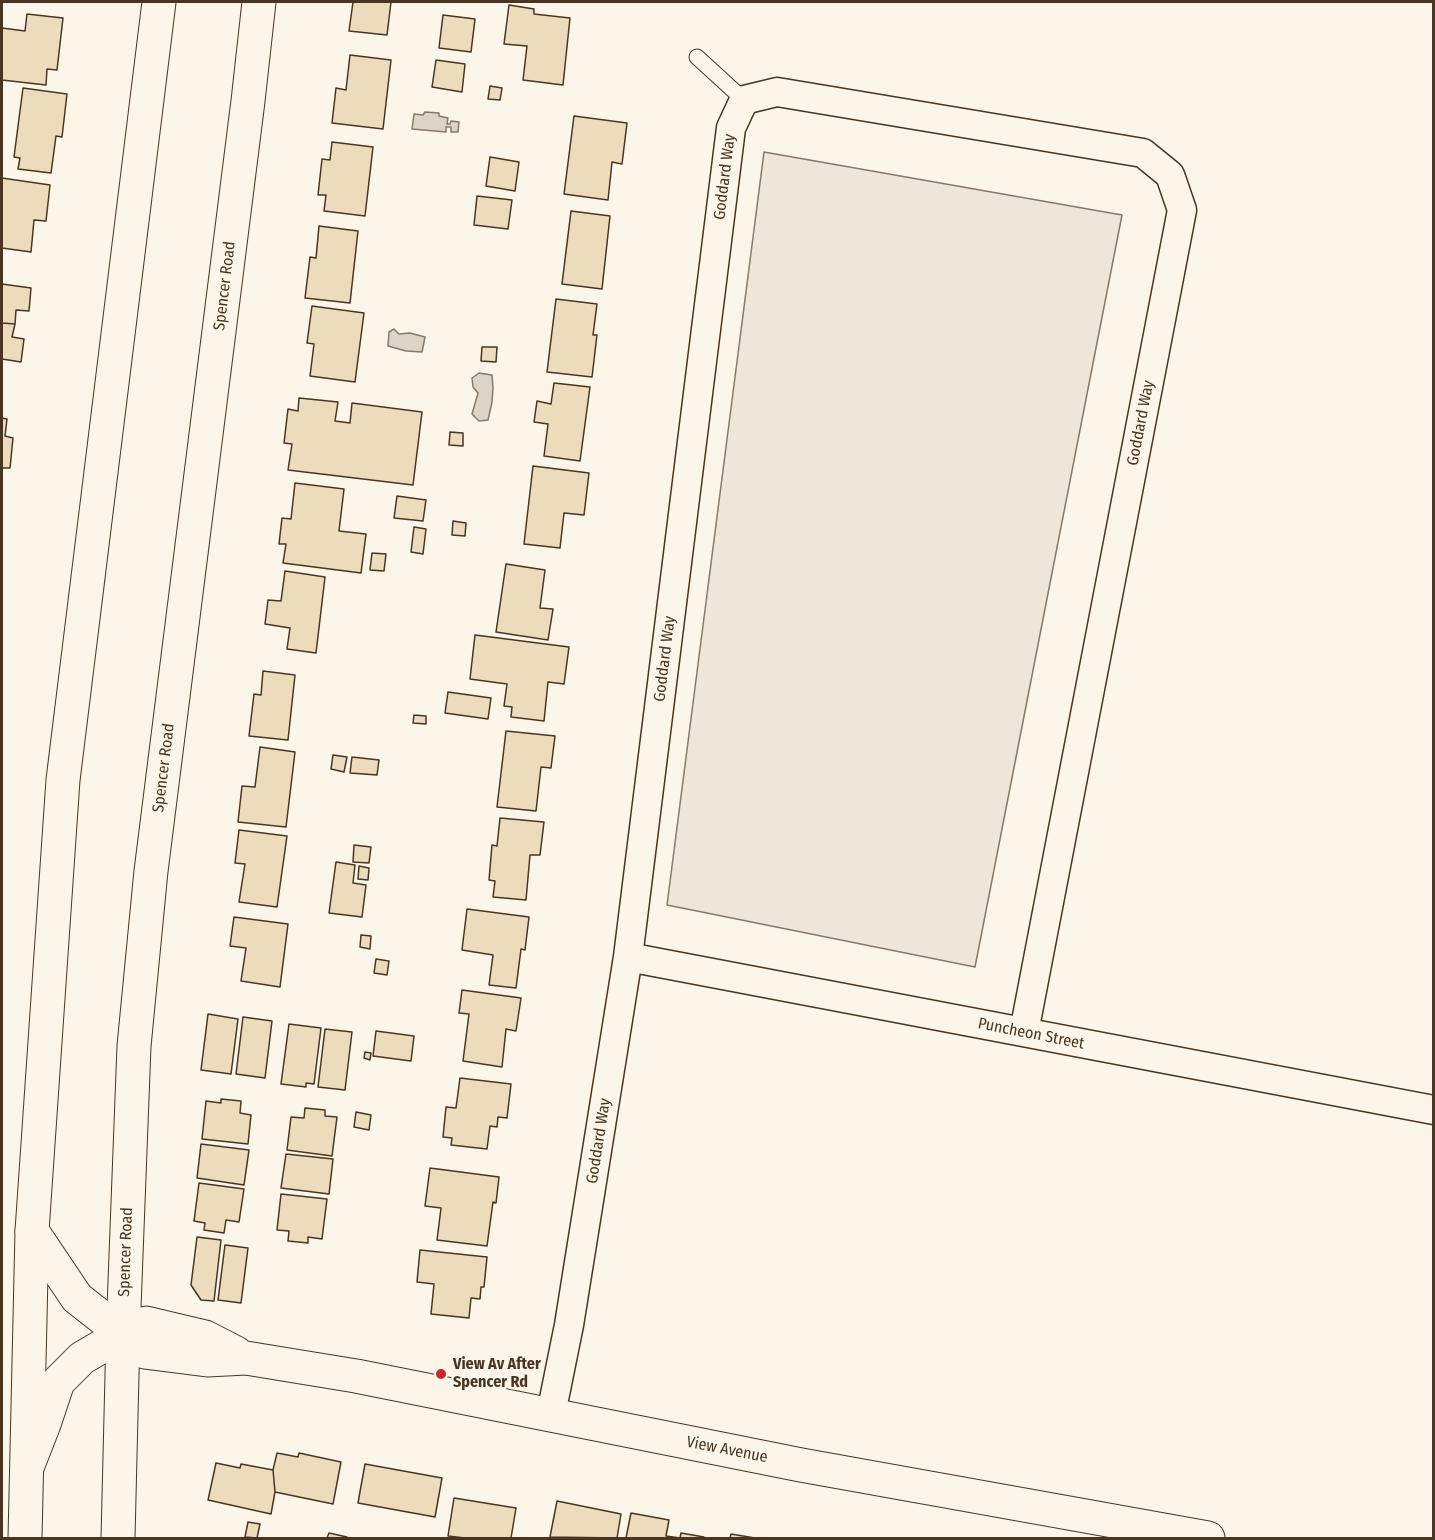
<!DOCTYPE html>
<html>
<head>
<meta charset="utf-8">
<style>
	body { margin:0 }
	#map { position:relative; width:1435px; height:1540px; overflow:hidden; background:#fbf6e9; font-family:"Fira Sans Condensed",sans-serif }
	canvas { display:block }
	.frame { position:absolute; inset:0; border:3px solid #4a3520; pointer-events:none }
</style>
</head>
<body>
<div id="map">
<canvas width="1435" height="1540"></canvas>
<div class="frame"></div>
</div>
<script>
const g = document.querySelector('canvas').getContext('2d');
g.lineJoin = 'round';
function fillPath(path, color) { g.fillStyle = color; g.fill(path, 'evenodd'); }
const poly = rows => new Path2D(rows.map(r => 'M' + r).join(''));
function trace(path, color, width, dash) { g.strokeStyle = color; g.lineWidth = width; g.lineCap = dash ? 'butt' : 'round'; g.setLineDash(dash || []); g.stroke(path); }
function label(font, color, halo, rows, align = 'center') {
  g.font = font + ' "Fira Sans Condensed",sans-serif'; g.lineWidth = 4.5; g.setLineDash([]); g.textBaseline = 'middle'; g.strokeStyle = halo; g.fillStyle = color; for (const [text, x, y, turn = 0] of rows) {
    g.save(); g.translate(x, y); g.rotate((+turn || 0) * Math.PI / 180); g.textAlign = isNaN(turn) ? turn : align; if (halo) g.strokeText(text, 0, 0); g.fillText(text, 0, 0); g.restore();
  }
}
const green = poly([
	[764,152,1122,215,975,967,667,905,764,152]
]);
fillPath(green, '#ede6d9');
trace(green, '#887966', 1.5);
const water = poly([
	[425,112,439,113,439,116,448,118,447,124,450,124,451,121,459,122,458,132,451,132,451,127,446,127,446,132,412,129,414,114,423,115,425,112],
	[394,329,399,334,410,333,425,337,422,352,406,351,388,346,389,332,394,329],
	[479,373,492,375,493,388,492,402,488,420,479,421,472,414,478,393,473,387,472,378,479,373]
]);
fillPath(water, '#dcd4c6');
trace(water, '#887966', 1.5);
const building = poly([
	[353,2,391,2,387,35,349,31,353,2],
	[509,5,534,9,534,14,570,18,563,85,523,80,527,46,504,44,509,5],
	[27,14,63,18,57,70,47,69,46,85,2,80,2,28,25,31,27,14],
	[443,15,475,19,471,52,439,48,443,15],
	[350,55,391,60,383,129,332,123,336,88,346,90,350,55],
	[436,60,465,64,462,92,432,87,436,60],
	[490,86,502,88,500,100,488,99,490,86],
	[23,88,67,94,62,137,56,136,51,173,18,169,20,158,14,157,23,88],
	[574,116,627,123,622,164,612,162,608,200,564,194,574,116],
	[332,142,373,147,365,216,324,211,326,195,318,195,322,159,330,160,332,142],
	[490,157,519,162,515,191,486,186,490,157],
	[2,178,50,185,46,221,34,220,31,252,2,248,2,178],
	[477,196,512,200,508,229,474,225,477,196],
	[571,211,610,216,602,289,562,284,571,211],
	[319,226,358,231,350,303,305,298,310,257,316,258,319,226],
	[2,284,31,288,29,311,16,310,15,324,2,323,2,284],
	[556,299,597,304,593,335,597,335,592,377,547,372,556,299],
	[312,306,364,313,355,382,310,376,314,344,307,343,312,306],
	[2,323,15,324,12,337,24,339,21,362,2,359,2,323],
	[482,347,497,347,496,362,481,361,482,347],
	[554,383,590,387,580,461,544,456,548,424,534,422,537,401,551,404,554,383],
	[299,398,338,402,335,421,350,423,352,403,422,412,413,485,288,470,292,444,284,443,288,409,298,411,299,398],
	[2,418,7,419,5,436,13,438,10,468,2,468,2,418],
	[450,432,463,433,463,446,449,445,450,432],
	[533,466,589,473,584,515,564,513,560,548,524,544,533,466],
	[295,483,344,489,339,531,366,534,361,573,283,563,286,544,279,544,282,518,291,519,295,483],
	[397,496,426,500,423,521,394,518,397,496],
	[453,521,466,523,465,536,452,535,453,521],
	[414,527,426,529,423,554,411,552,414,527],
	[372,553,386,554,384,571,370,570,372,553],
	[506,564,545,570,540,608,553,609,548,640,496,632,506,564],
	[285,571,325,577,316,653,287,649,290,628,265,624,268,600,281,601,285,571],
	[475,635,569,647,564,684,548,682,544,721,511,717,512,707,504,706,507,684,470,679,475,635],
	[263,671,295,675,288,740,249,736,254,694,261,695,263,671],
	[448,692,491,698,488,719,445,713,448,692],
	[414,715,426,716,426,724,413,723,414,715],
	[506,731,555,736,551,768,541,767,536,811,497,807,506,731],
	[260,747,295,752,286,827,238,822,242,786,255,787,260,747],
	[333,755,347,757,344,772,331,769,333,755],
	[352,757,379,760,377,775,350,773,352,757],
	[500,818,544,822,540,855,530,855,526,900,493,897,495,881,489,880,492,845,497,846,500,818],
	[239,830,287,836,277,907,239,902,245,864,235,863,239,830],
	[354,845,371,847,369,863,353,862,354,845],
	[336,862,355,865,353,883,366,885,362,917,329,913,336,862],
	[359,866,369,868,368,880,358,879,359,866],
	[467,909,529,917,525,950,521,949,516,988,489,985,493,955,462,950,467,909],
	[234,917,288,924,280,987,241,981,246,948,230,946,234,917],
	[361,935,371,936,370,949,360,947,361,935],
	[376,959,389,961,387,975,374,973,376,959],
	[462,990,521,998,516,1031,506,1029,502,1067,463,1061,469,1014,459,1013,462,990],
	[208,1014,238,1019,231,1074,201,1070,208,1014],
	[243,1017,272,1021,265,1078,236,1074,243,1017],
	[289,1024,321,1028,314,1084,306,1083,306,1087,281,1084,289,1024],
	[325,1029,352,1032,345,1090,318,1087,325,1029],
	[376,1031,414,1036,411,1061,373,1056,376,1031],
	[365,1052,371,1053,370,1060,364,1058,365,1052],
	[460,1078,511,1084,507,1118,498,1117,497,1127,490,1126,487,1149,451,1145,452,1138,443,1137,446,1107,456,1108,460,1078],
	[221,1099,241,1101,240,1113,251,1115,248,1144,202,1139,206,1101,221,1103,221,1099],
	[305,1108,325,1110,325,1116,337,1117,332,1156,287,1150,291,1117,304,1118,305,1108],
	[356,1112,371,1115,369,1130,354,1127,356,1112],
	[201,1144,249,1150,244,1185,197,1178,201,1144],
	[286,1154,333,1159,329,1194,281,1188,286,1154],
	[430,1168,499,1177,496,1203,493,1202,487,1246,437,1240,441,1208,425,1206,430,1168],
	[199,1183,244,1189,239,1222,226,1220,224,1233,204,1230,205,1223,194,1221,199,1183],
	[281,1194,327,1199,322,1239,308,1237,308,1243,288,1241,289,1231,277,1230,281,1194],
	[197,1237,221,1240,214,1301,201,1300,191,1285,197,1237],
	[225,1245,248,1248,241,1303,218,1300,225,1245],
	[420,1250,487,1257,484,1287,481,1287,480,1299,471,1298,469,1318,431,1314,434,1284,417,1282,420,1250],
	[277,1453,298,1457,299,1453,341,1462,333,1504,275,1492,273,1470,277,1453],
	[216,1463,240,1468,241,1464,273,1470,275,1492,271,1514,208,1500,216,1463],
	[365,1464,442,1478,435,1517,358,1503,365,1464],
	[454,1498,516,1508,511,1538,465,1538,448,1536,454,1498],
	[557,1501,621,1514,617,1538,550,1537,557,1501],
	[631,1513,669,1520,666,1536,680,1538,681,1533,704,1537,703,1538,626,1538,631,1513],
	[248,1522,260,1524,257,1538,245,1537,248,1522],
	[329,1533,347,1537,346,1538,327,1538,329,1533],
	[731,1534,755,1538,730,1538,731,1534]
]);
fillPath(building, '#ecdcbc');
trace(building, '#4a3520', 1.5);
const service = poly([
	[697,57,744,100]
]);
const minor = poly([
	[628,957,1434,1110],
	[551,1414,569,1325,628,957,731,128,744,100,777,92,1143,153,1170,175,1182,210,1024,1032]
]);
const tertiary = poly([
	[32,1231,77,1298,123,1334,144,1352,207,1360,246,1358,356,1376,801,1465,1208,1538],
	[28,1465,44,1424,58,1382,82,1358,123,1334,146,1323,205,1337,236,1353]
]);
const primary = poly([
	[25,1538,32,1231,63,780,159,2],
	[118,1538,123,1334,134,1046,151,871,248,101,259,2]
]);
trace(service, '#4a3520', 17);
trace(minor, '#4a3520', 31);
trace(tertiary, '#4a3520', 35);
trace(primary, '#4a3520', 35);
trace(service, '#fbf6e9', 15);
trace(minor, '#fbf6e9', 28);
trace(tertiary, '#fbf6e9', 33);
trace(primary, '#fbf6e9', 33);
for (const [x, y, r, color] of [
	[441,1374,6,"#c62828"]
]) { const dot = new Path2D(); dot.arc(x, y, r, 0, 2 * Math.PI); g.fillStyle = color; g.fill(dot); trace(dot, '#fbf6e9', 2); }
label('16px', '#4a3520', '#fbf6e9', [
	["Goddard Way",725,177,-83],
	["Spencer Road",225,286,-83],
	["Goddard Way",1141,423,-79],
	["Goddard Way",665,659,-83],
	["Spencer Road",164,768,-83],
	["Puncheon Street",1031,1034,11],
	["Goddard Way",599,1141,-81],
	["Spencer Road",126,1252,-88],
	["View Avenue",727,1450,11]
]);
label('bold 16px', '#4a3520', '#fbf6e9', [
	["View Av After",453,1365],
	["Spencer Rd",453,1383]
], 'left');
</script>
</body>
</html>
